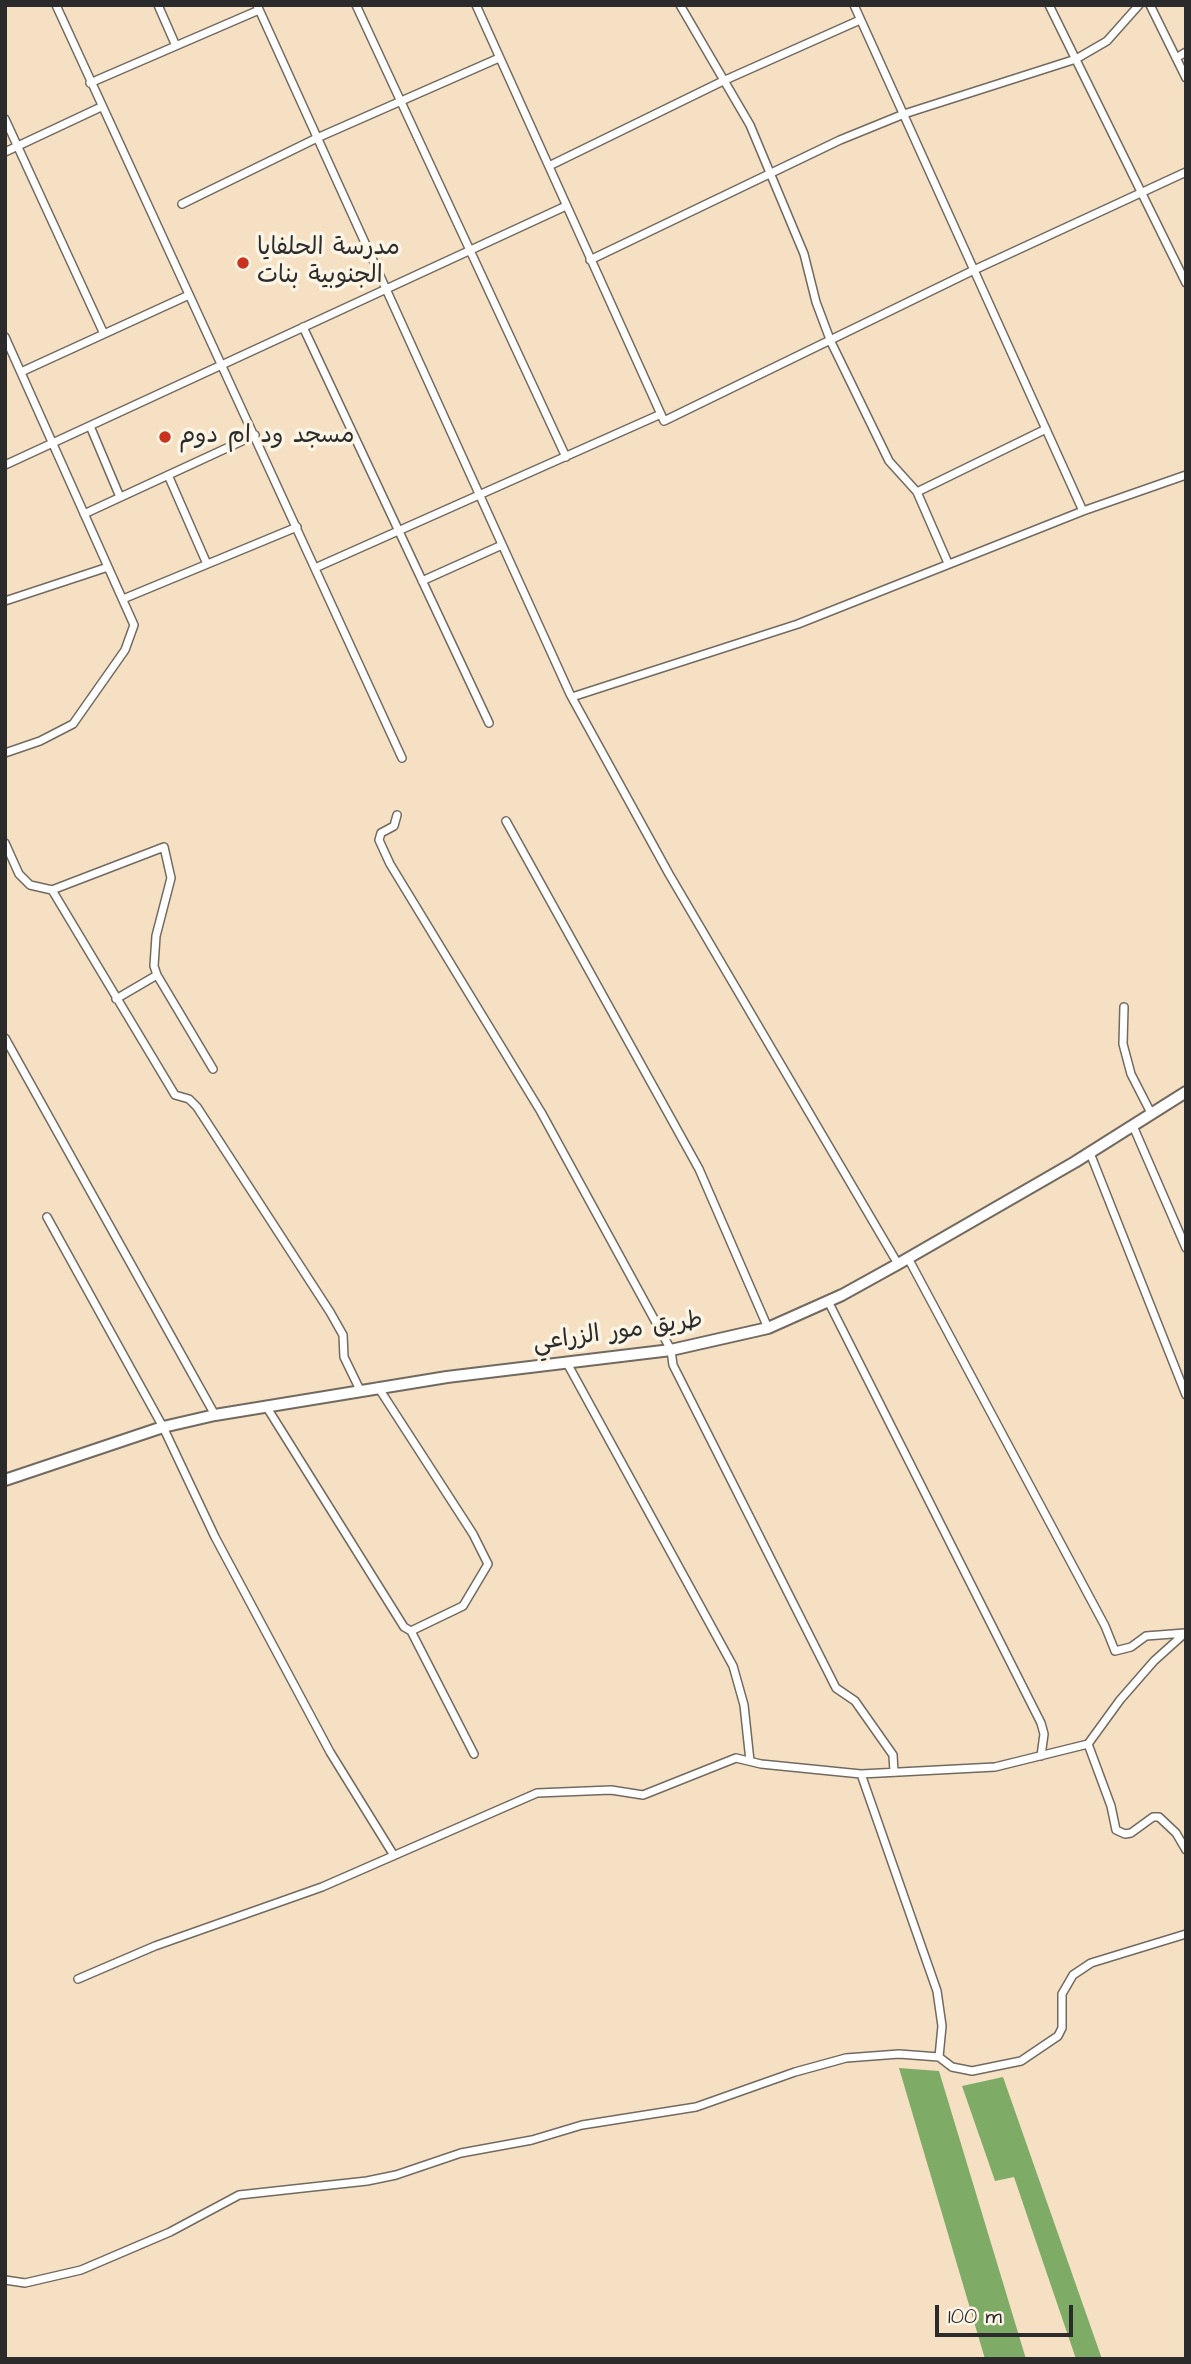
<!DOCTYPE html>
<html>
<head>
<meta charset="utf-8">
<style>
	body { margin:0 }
	#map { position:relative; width:1191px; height:2364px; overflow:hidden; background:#f5e0c3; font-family:"Architects Daughter",sans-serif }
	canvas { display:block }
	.frame { position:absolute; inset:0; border:7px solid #2b2b2b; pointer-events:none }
	.scale { position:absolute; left:935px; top:2305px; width:138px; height:32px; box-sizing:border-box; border:4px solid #2b2b2b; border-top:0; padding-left:9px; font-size:21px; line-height:24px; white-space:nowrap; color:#2b2b2b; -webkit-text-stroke:5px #fcf5e5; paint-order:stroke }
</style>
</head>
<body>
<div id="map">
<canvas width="1191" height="2364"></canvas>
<div class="frame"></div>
<div class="scale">100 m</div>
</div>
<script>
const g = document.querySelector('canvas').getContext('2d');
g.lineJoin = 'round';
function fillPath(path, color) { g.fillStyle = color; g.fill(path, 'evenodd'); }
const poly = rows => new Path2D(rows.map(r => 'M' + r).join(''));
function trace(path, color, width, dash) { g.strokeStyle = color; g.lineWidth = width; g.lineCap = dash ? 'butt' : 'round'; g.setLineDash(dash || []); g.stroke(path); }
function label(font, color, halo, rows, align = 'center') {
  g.font = font + ' "Architects Daughter","Playpen Sans Arabic",sans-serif'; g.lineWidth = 7; g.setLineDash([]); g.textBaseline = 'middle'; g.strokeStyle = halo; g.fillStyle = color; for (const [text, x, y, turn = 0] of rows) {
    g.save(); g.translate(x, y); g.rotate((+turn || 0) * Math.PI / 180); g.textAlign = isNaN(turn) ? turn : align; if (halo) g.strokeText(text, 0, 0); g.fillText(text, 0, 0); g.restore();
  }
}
fillPath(poly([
	[899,2068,939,2071,1026,2359,985,2359],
	[1003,2077,1102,2359,1076,2359,1014,2177,995,2181,962,2086]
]), '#7eac66');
const street = poly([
	[56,5,402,758],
	[158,5,176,46],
	[257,5,570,694,669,874,898,1264],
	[356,5,566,457],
	[476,5,664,421,974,270,1186,172],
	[680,5,750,125,804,254,816,302,831,342,889,461,917,492,948,563],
	[854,5,1083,511],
	[1049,5,1186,283],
	[1150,5,1186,78],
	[1176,58,1186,52],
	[90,83,259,10],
	[5,119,104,334],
	[5,152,101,107],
	[549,166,723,81,860,20],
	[182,204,317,138,499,58],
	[590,260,840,140,904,114,1076,59,1107,41,1139,5],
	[303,327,489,723],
	[5,337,134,625,125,650,73,724,40,741,5,753],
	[21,372,189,295],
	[90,426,120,497],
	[5,465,566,206],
	[168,475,207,564],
	[917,492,1046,429],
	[84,514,255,435],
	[315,568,661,414],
	[422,581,502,545],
	[123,599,297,527],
	[5,601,108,567],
	[572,697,798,624,1083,511,1186,475],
	[397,815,394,826,381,833,379,840,390,864,541,1112,671,1350,673,1365,836,1688,855,1701,893,1755,894,1772],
	[506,821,699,1169,768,1328],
	[5,843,19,874,30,885,52,890,164,847,171,878,156,936,154,966,157,975,213,1069],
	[52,890,175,1095,189,1099,197,1107,330,1312,343,1335,344,1357,360,1390],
	[116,999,157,975],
	[1124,1007,1123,1044,1131,1074,1152,1115],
	[5,1038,215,1415],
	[1133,1126,1186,1248],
	[1090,1153,1186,1395],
	[47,1217,163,1427,215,1537,330,1752,393,1854],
	[908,1258,1105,1626,1115,1651,1131,1647,1146,1636,1185,1633],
	[828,1301,1041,1723,1044,1734,1041,1756],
	[567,1363,733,1666,744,1705,750,1761],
	[378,1387,473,1534,488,1564,463,1606,411,1631],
	[266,1406,404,1627,411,1631,474,1754],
	[1088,1744,1111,1806,1116,1830,1125,1834,1131,1833,1153,1817,1159,1817,1176,1833,1186,1850],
	[861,1774,937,1991,942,2026,939,2057],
	[78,1979,155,1946,322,1887,537,1793,611,1790,643,1795,736,1758,761,1764,861,1774,995,1767,1088,1744,1120,1700,1154,1661,1184,1634],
	[5,2280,25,2283,81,2270,170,2232,239,2195,367,2181,396,2175,461,2153,532,2140,582,2125,696,2107,795,2072,846,2058,899,2054,939,2057,952,2067,972,2071,1021,2061,1058,2036,1062,2028,1062,1994,1073,1975,1091,1963,1186,1934]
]);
const secondary = poly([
	[5,1480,163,1427,215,1415,447,1377,671,1350,768,1328,842,1295,898,1264,1075,1162,1186,1092]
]);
trace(street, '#726a60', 10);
trace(secondary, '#726a60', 14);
trace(street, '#fff', 7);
trace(secondary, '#fff', 10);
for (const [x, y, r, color] of [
	[243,263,7,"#c8321e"],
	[165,437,7,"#c8321e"]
]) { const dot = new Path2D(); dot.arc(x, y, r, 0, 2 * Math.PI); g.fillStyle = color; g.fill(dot); trace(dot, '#fcf5e5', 2.5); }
label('24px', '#2b2b2b', '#fcf5e5', [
	["مدرسة الحلفايا",257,249],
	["الجنوبية بنات",257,277],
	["مسجد ود ام دوم",179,437]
], 'left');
label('24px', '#2b2b2b', '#fcf5e5', [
	["طريق مور الزراعي",618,1333,-8]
]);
</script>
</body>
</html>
